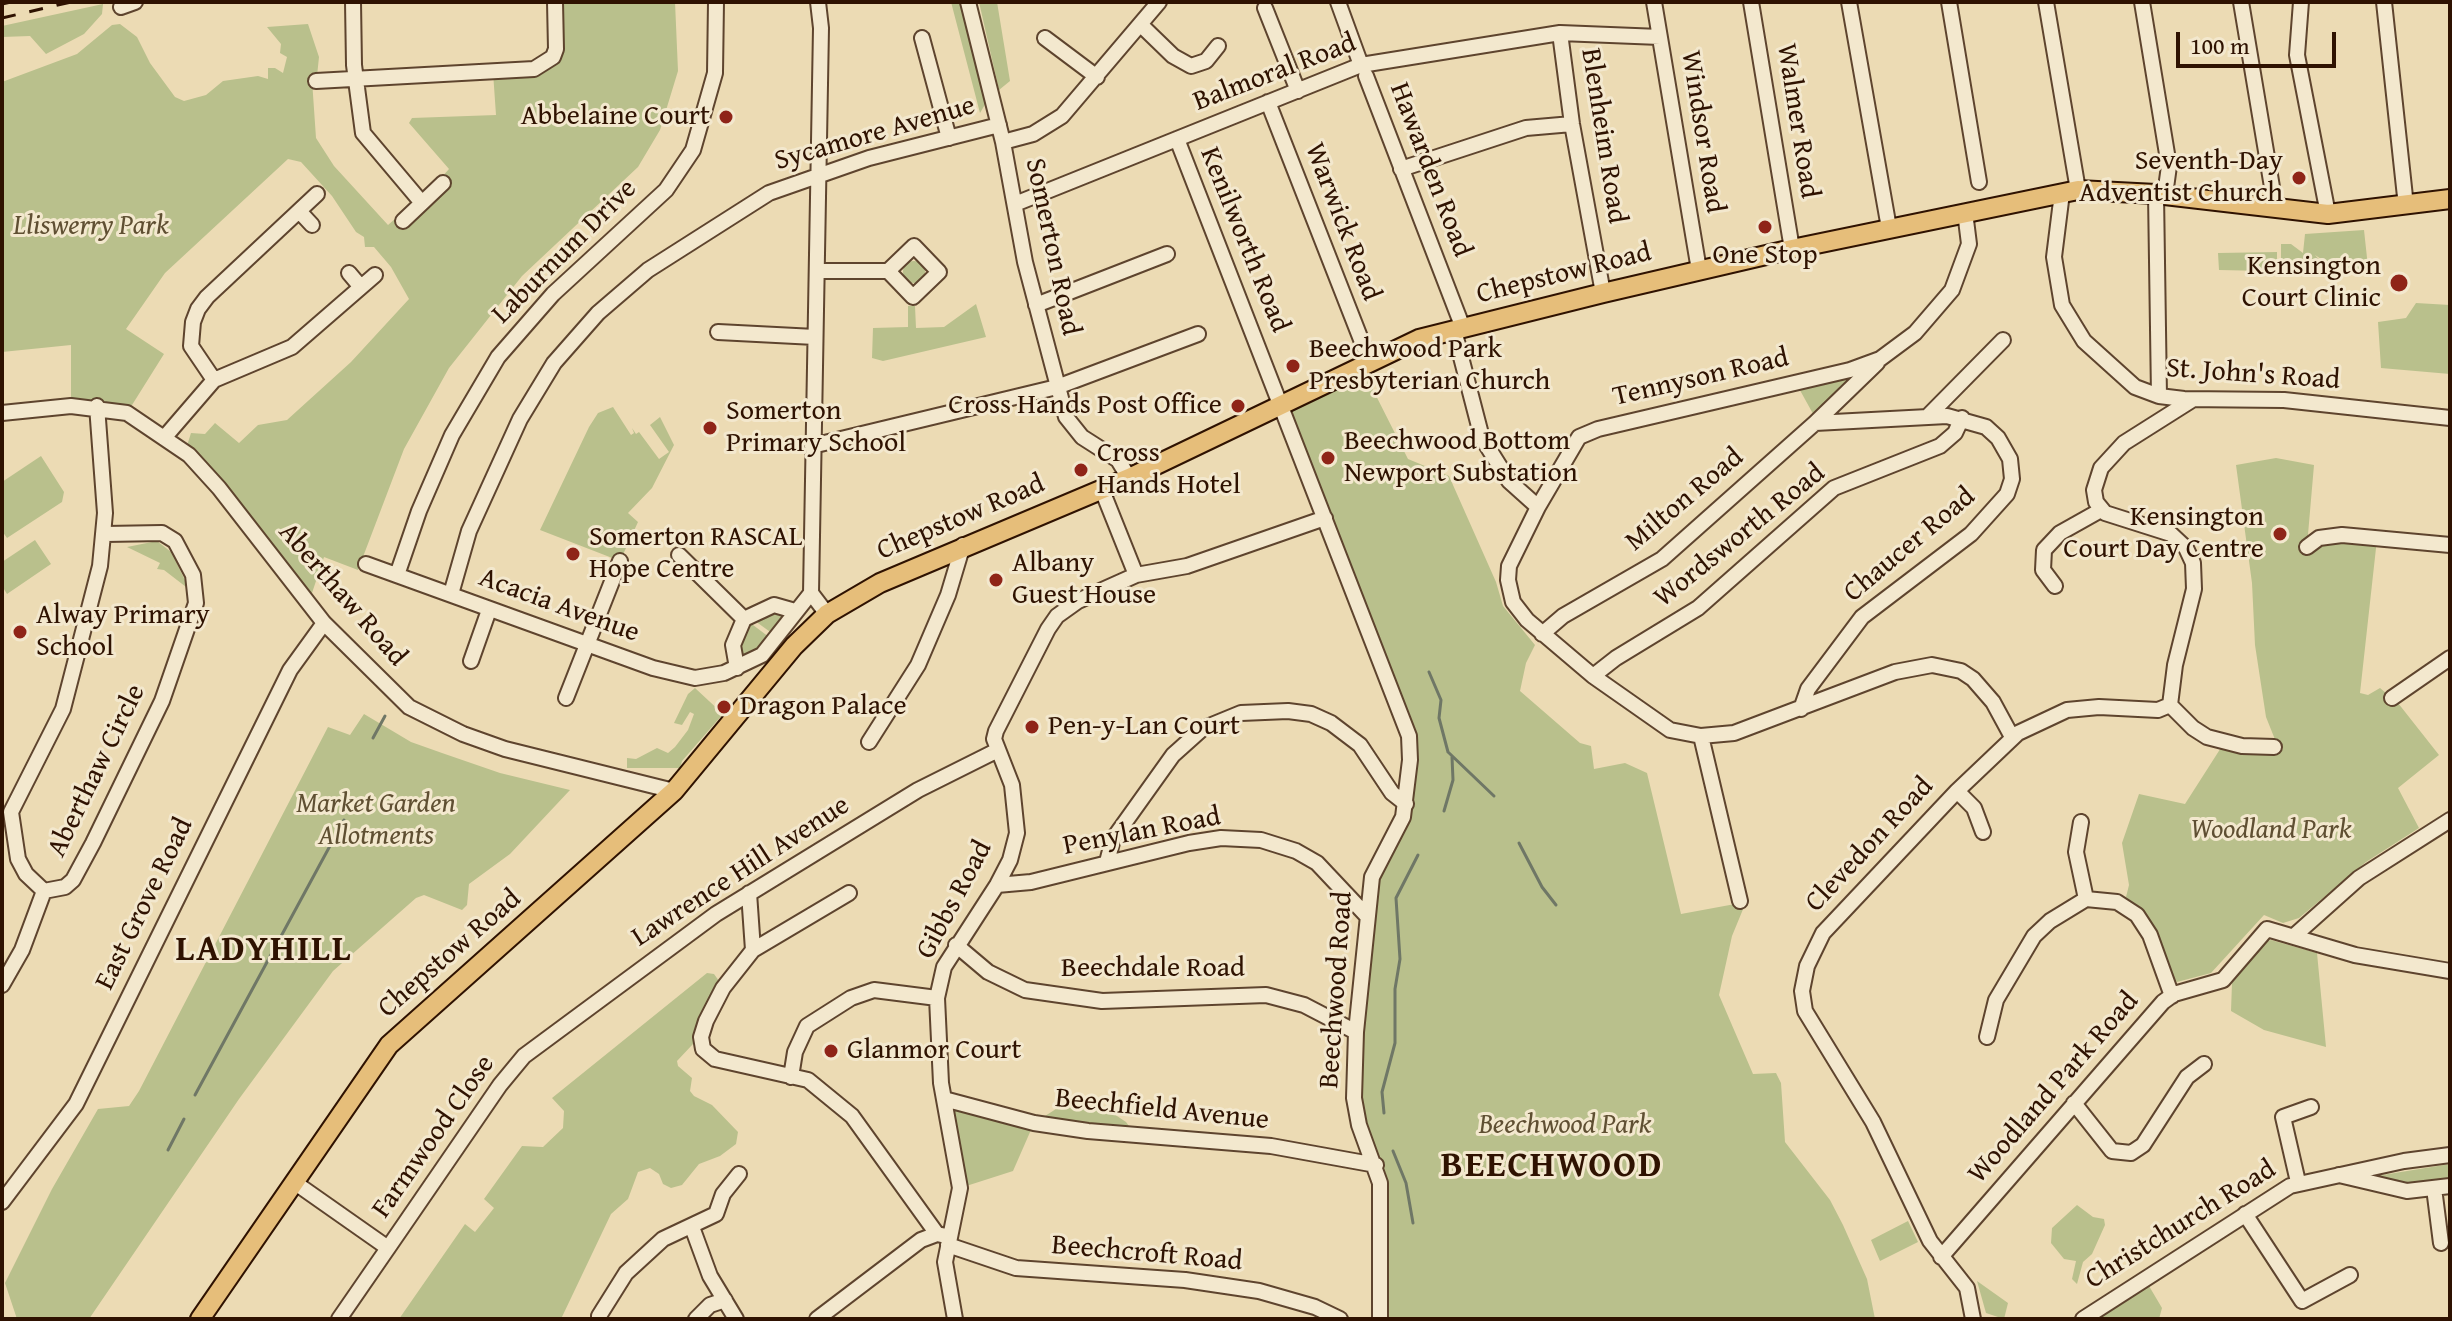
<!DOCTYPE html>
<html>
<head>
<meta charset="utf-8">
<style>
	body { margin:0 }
	#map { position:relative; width:2452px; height:1321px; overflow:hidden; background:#ecdbb4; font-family:"Gentium Book Plus",serif }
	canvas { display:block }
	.frame { position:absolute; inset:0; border:4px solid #2f1201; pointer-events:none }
	.scale { position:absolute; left:2176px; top:32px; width:160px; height:36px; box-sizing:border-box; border:4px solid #2f1201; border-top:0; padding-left:10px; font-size:24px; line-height:28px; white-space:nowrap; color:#2f1201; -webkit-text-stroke:6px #f3e8ce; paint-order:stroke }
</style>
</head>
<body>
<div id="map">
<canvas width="2452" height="1321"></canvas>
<div class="frame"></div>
<div class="scale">100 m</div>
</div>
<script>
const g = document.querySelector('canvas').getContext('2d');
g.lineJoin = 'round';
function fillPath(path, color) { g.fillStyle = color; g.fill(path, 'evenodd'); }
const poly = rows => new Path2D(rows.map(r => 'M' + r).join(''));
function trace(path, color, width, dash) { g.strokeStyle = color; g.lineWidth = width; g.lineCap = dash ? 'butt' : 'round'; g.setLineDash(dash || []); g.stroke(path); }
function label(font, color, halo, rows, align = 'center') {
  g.font = font + ' "Gentium Book Plus",serif'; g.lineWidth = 6; g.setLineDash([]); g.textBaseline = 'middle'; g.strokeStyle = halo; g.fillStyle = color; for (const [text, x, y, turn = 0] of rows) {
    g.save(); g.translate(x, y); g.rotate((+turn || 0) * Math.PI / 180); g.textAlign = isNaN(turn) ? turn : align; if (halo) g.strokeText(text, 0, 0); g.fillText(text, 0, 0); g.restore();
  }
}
fillPath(poly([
	[555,2,675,2,678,71,660,130,638,167,522,276,449,368,404,449,358,570,324,557,308,605,185,452,191,433,205,434,215,423,239,443,258,425,287,420,351,362,409,299,391,267,374,247,365,247,364,237,356,232,332,196,301,162,288,159,165,273,126,329,164,354,127,413,71,406,71,345,2,352,2,82,77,54,112,25,120,24,137,37,150,63,175,97,184,101,206,95,223,81,258,76,268,79,268,68,275,68,283,73,287,57,280,53,281,44,267,27,308,24,319,57,317,76,312,80,316,138,334,166,388,225,396,218,403,220,449,169,409,123,412,118,496,115,493,72,553,57],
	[951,2,963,2,987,101,980,113],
	[979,2,997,2,1010,81,999,90],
	[103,4,102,14,84,34,46,54,30,36,2,37,2,26],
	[2364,230,2368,267,2365,269,2335,268,2315,255,2331,273,2304,274,2295,264,2281,264,2281,244,2291,244,2303,253,2305,234],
	[2277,252,2277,266,2267,271,2219,270,2218,253],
	'903 272a11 11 0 1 1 22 0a11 11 0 1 1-22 0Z',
	[2416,303,2450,305,2450,374,2381,368,2378,322,2406,318],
	[976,304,986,337,883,361,872,358,873,328,908,327,908,306,915,306,916,328,944,327],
	[1360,364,1408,459,1449,476,1496,582,1503,606,1535,645,1526,663,1520,691,1580,743,1591,746,1594,769,1625,763,1647,773,1681,914,1746,902,1732,936,1719,995,1753,1074,1776,1073,1781,1083,1785,1142,1830,1200,1843,1225,1867,1279,1875,1319,1380,1319,1380,1201,1354,1098,1372,877,1398,829,1410,760,1282,404],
	[1866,366,1817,421,1796,383],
	[613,407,631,435,634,433,632,428,636,434,639,432,659,459,669,452,650,425,660,417,674,445,652,488,628,513,638,522,620,561,540,530,589,427,598,413],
	[41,456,64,492,62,502,7,538,2,531,2,482],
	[2276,458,2314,465,2307,546,2314,541,2377,539,2360,693,2368,695,2380,688,2398,703,2439,755,2398,788,2419,828,2366,862,2299,918,2283,923,2264,915,2211,973,2177,982,2171,978,2140,909,2126,897,2129,885,2122,843,2139,794,2185,804,2224,743,2276,742,2266,717,2255,645,2252,583,2236,465],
	[35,540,51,564,7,594,2,586,2,562],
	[157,541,171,552,190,590,164,570,157,569,160,563,127,547],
	[771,609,783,614,773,634,751,618],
	[749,622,769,637,744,660,739,646],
	[695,688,723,714,682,761,680,768,627,768,627,758,636,759,657,748,668,753,675,747,688,730,694,714,690,712,682,725,674,723,688,694],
	[364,714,411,742,442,753,500,773,570,790,510,854,469,884,467,905,462,910,424,895,416,898,333,971,239,1099,89,1319,17,1319,5,1283,52,1189,98,1109,129,1106,139,1091,328,727,350,735],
	[2271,940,2317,953,2326,1047,2264,1030,2231,1011,2232,983,2265,942],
	[707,973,714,974,719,981,717,992,693,1044,677,1061,678,1066,692,1078,690,1091,694,1096,712,1105,738,1132,736,1144,720,1156,699,1164,682,1185,671,1188,663,1184,659,1174,650,1168,638,1172,628,1199,611,1214,561,1319,399,1319,465,1224,475,1232,494,1208,484,1199,522,1146,543,1147,563,1128,564,1111,552,1098],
	[944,1099,1034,1123,1067,1102,1096,1102,1126,1122,1135,1134,1034,1123,1013,1171,960,1188],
	[2450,1164,2450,1181,2407,1188,2364,1178],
	[2077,1205,2093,1217,2104,1219,2105,1225,2092,1254,2083,1262,2077,1284,2072,1279,2076,1261,2064,1259,2051,1243,2052,1228],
	[1908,1221,1918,1242,1880,1261,1871,1240],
	[1977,1281,2008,1303,2004,1319,1986,1313],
	[2149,1286,2162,1308,2159,1319,2098,1319]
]), '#b9c08c');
trace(poly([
	[1429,672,1441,700,1439,718,1448,752,1494,796],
	[373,738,385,716],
	[1444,811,1453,780,1452,757],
	[1519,843,1542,887,1556,905],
	[195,1095,344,820],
	[1384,1113,1382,1092,1395,1043,1395,989,1400,959,1396,898,1418,855],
	[168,1150,184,1119],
	[1393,1151,1406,1183,1413,1223]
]), '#6f7766', 3);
const minor = poly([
	[353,2,354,65,363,133,422,203,403,221],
	[818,2,821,28,811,593,827,614],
	[968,2,1003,142,1025,262,1066,417,1082,437,1118,460,1129,478],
	[1338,2,1361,65],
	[1654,2,1699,270],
	[1751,2,1792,249],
	[1849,2,1889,228],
	[1949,2,1979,182],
	[2046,2,2078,190],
	[2142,2,2169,166,2165,195],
	[2241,2,2272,187],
	[2301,2,2297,55,2328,214],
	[2384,2,2406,206],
	[121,7,135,2],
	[1265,8,1298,91],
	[1141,25,1173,56,1191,66,1206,61,1218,46],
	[1560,33,1572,124,1603,293],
	[922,38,949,138],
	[1045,38,1097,77],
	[1366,76,1463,328],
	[316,81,534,69,553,57,556,49,555,2],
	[1268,102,1369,360],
	[1177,139,1409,736,1410,760,1403,817,1372,877,1356,1032,1354,1098,1359,1125,1380,1183,1380,1319],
	[1003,142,1033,134,1062,116,1159,2],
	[1401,169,1526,128,1572,124],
	[2062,193,2054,257,2062,305,2084,341,2135,387,2159,396,2184,399,2284,400,2450,418],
	[2156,194,2159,396],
	[422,203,443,183],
	[1015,204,1361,65,1560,33,1660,37],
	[299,211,312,225],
	[1965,212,1969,244,1952,290,1915,333,1880,359,1850,370,1598,429,1579,437,1538,507,1509,566,1508,580,1513,602,1527,620,1593,676,1670,730,1701,736,1734,733,1895,672,1932,665,1961,671,1973,679,1993,702,2012,737],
	[817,271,888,271,914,246,939,272,913,297,888,271],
	[349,273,360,286],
	[1036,305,1167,254],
	[1454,330,1482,438,1509,481,1538,507],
	[718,332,815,337],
	[214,380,191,346,193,322,198,309,207,297,317,194],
	[97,406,105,513,100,566,63,709,11,812,18,859,26,874,44,891,65,887,73,880,93,843,162,701,196,603,193,575,175,541,162,533,106,534],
	[2,413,71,406,127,413,189,455,219,488,324,623,409,707,463,734,505,749,674,791],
	[1929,415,2003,340],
	[1815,423,1877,363],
	[164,438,214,380,292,347,375,275],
	[812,446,1057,387,1198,334],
	[1102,490,1136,575],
	[2307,547,2319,538,2342,535,2450,545],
	[679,555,744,619],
	[366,564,653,668,695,678,724,673,762,655,811,593],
	[397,575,419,511,452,435,498,357,553,294,666,190,693,150,715,73,716,2],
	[2055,586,2043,570,2044,550,2060,533,2101,510],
	[451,594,469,531,520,419,554,363,598,313,648,270,769,193,869,158,999,125],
	[1542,634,1563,616,1662,559,1815,423,1947,416,1986,427,1998,438,2010,459,2012,479,2007,494,1971,534,1862,617,1808,689,1801,709],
	[471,661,489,610],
	[737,668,733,645,744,619,774,605,795,611],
	[1593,676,1616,658,1698,608,1834,488,1940,446,1955,433,1962,418],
	[566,698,620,561],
	[2392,698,2450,658],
	[2170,705,2175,665,2194,589,2193,563,2186,548,2171,534,2105,513,2096,502,2094,490,2101,468,2124,443,2192,400],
	[2170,705,2193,728,2207,737,2242,746,2274,747],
	[1701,736,1740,901],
	[869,742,918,665,948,595,963,545],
	[1957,791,1974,808,1983,832],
	[2081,822,2076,852,2086,899],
	[1107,862,1113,839,1173,755,1202,729,1241,713,1288,711,1311,714,1331,723,1360,745,1392,793,1406,804],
	[997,885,1031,882,1189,843,1221,838,1261,840,1296,851,1317,863,1366,915],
	[749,893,753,950,723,988,706,1021,701,1037,703,1049,715,1059,808,1080,852,1116,937,1234],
	[2294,936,2359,878,2450,820],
	[956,945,988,972,1025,990,1102,1001,1266,995,1304,1005,1356,1032],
	[753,950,849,893],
	[2,985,22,950,44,891],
	[1987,1037,1996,1000,2034,936,2050,921,2086,899,2117,902,2137,915,2150,935,2172,996],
	[791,1077,795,1052,807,1026,851,998,874,990,937,998],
	[944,1099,1034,1123,1088,1131,1271,1146,1376,1165],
	[2074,1103,2112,1151,2131,1153,2143,1145,2187,1077,2204,1064],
	[2339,1175,2407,1191,2450,1186],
	[294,1182,388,1248,500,1085,524,1056,716,914,918,790,998,750],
	[2298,1182,2283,1117,2311,1107],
	[2434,1188,2441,1243],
	[2,1202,76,1104,290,670,324,623],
	[2245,1214,2302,1301,2350,1275],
	[692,1227,710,1276,736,1319],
	[948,1245,1016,1268,1185,1280,1259,1291,1315,1307,1340,1319],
	[1941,1257,2163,1002,2174,994,2223,980,2267,929,2355,955,2450,971],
	[599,1316,626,1273,663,1239,716,1214,723,1194,739,1174],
	[339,1319,388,1248],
	[696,1319,710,1305,725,1300],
	[817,1319,921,1240,937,1234,946,1236],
	[955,1319,945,1262,960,1188,941,1083,937,998,944,967,997,885,1010,860,1017,833,1012,785,994,739,996,731,1048,629,1057,616,1078,601,1136,575,1187,566,1325,518],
	[1973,1319,1967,1288,1930,1241,1873,1122,1805,1011,1802,991,1807,966,1823,933,1957,791,2018,733,2067,710,2099,707,2158,710,2170,705],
	[2083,1319,2290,1186,2404,1161,2450,1155]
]);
const major = poly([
	[200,1319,389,1045,674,791,794,646,827,614,880,583,1129,478,1419,339,1603,293,1792,249,2078,190,2156,194,2328,214,2450,199]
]);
trace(minor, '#5e442e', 18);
trace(major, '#2f1201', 22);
trace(minor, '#f3e8ce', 14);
trace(major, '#e6be7a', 18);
trace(poly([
	[2,4,11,2],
	[2,18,71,2]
]), '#2f1201', 3, [14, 14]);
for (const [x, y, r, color] of [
	[726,117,8,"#8f2418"],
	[2299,178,8,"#8f2418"],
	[1765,227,8,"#8f2418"],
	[2399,283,10,"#8f2418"],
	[1293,366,8,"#8f2418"],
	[1238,406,8,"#8f2418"],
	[710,428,8,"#8f2418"],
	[1328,458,8,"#8f2418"],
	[1081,470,8,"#8f2418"],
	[2280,534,8,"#8f2418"],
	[573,554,8,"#8f2418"],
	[996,580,8,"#8f2418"],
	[20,632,8,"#8f2418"],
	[724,707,8,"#8f2418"],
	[1032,727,8,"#8f2418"],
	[831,1051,8,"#8f2418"]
]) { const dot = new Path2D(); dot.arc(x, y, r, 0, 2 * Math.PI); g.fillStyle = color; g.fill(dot); trace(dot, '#f3e8ce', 3); }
label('28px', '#2f1201', '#f3e8ce', [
	["Balmoral Road",1275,73,-21],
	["Walmer Road",1797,121,81],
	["Windsor Road",1702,132,81],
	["Sycamore Avenue",875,134,-16],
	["Blenheim Road",1603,136,81],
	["Hawarden Road",1430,170,69],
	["Warwick Road",1342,222,69],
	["Kenilworth Road",1244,240,68],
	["Somerton Road",1052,247,78],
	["Laburnum Drive",565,252,-45],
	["Chepstow Road",1564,274,-14],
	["St. John's Road",2253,375,4],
	["Tennyson Road",1701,378,-13],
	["Milton Road",1685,500,-40],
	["Chepstow Road",961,518,-23],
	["Wordsworth Road",1740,536,-39],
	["Chaucer Road",1910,545,-40],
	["Aberthaw Road",342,595,49],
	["Acacia Avenue",559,606,20],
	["Aberthaw Circle",97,771,-64],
	["Penylan Road",1142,832,-11],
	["Clevedon Road",1870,845,-47],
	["Lawrence Hill Avenue",741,872,-33],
	["Gibbs Road",955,900,-62],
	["East Grove Road",145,904,-64],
	["Chepstow Road",450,954,-41],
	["Beechdale Road",1153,969],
	["Beechwood Road",1337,990,-86],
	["Woodland Park Road",2054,1088,-49],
	["Beechfield Avenue",1162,1110,6],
	["Farmwood Close",434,1137,-55],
	["Christchurch Road",2181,1225,-32],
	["Beechcroft Road",1147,1254,5]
]);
label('28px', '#2f1201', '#f3e8ce', [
	["Abbelaine Court",710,117,"right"],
	["Seventh-Day",2283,162,"right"],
	["Adventist Church",2283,194,"right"],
	["One Stop",1765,256,"center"],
	["Kensington",2381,267,"right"],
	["Court Clinic",2381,299,"right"],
	["Beechwood Park",1309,350],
	["Presbyterian Church",1309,382],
	["Cross Hands Post Office",1222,406,"right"],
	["Somerton",726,412],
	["Primary School",726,444],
	["Beechwood Bottom",1344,442],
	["Newport Substation",1344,474],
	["Cross",1097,454],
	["Hands Hotel",1097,486],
	["Kensington",2264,518,"right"],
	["Court Day Centre",2264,550,"right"],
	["Somerton RASCAL",589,538],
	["Hope Centre",589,570],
	["Albany",1012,564],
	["Guest House",1012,596],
	["Alway Primary",36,616],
	["School",36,648],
	["Dragon Palace",740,707],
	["Pen-y-Lan Court",1048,727],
	["Glanmor Court",847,1051]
], 'left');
label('italic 28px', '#5f4f32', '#f3e8ce', [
	["Lliswerry Park",91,227],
	["Market Garden",376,805],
	["Allotments",376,837],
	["Woodland Park",2271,831],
	["Beechwood Park",1565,1126]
]);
g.letterSpacing = '2px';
label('bold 36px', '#2f1201', '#f3e8ce', [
	["LADYHILL",264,951],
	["BEECHWOOD",1552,1167]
]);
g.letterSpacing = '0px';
</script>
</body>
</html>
